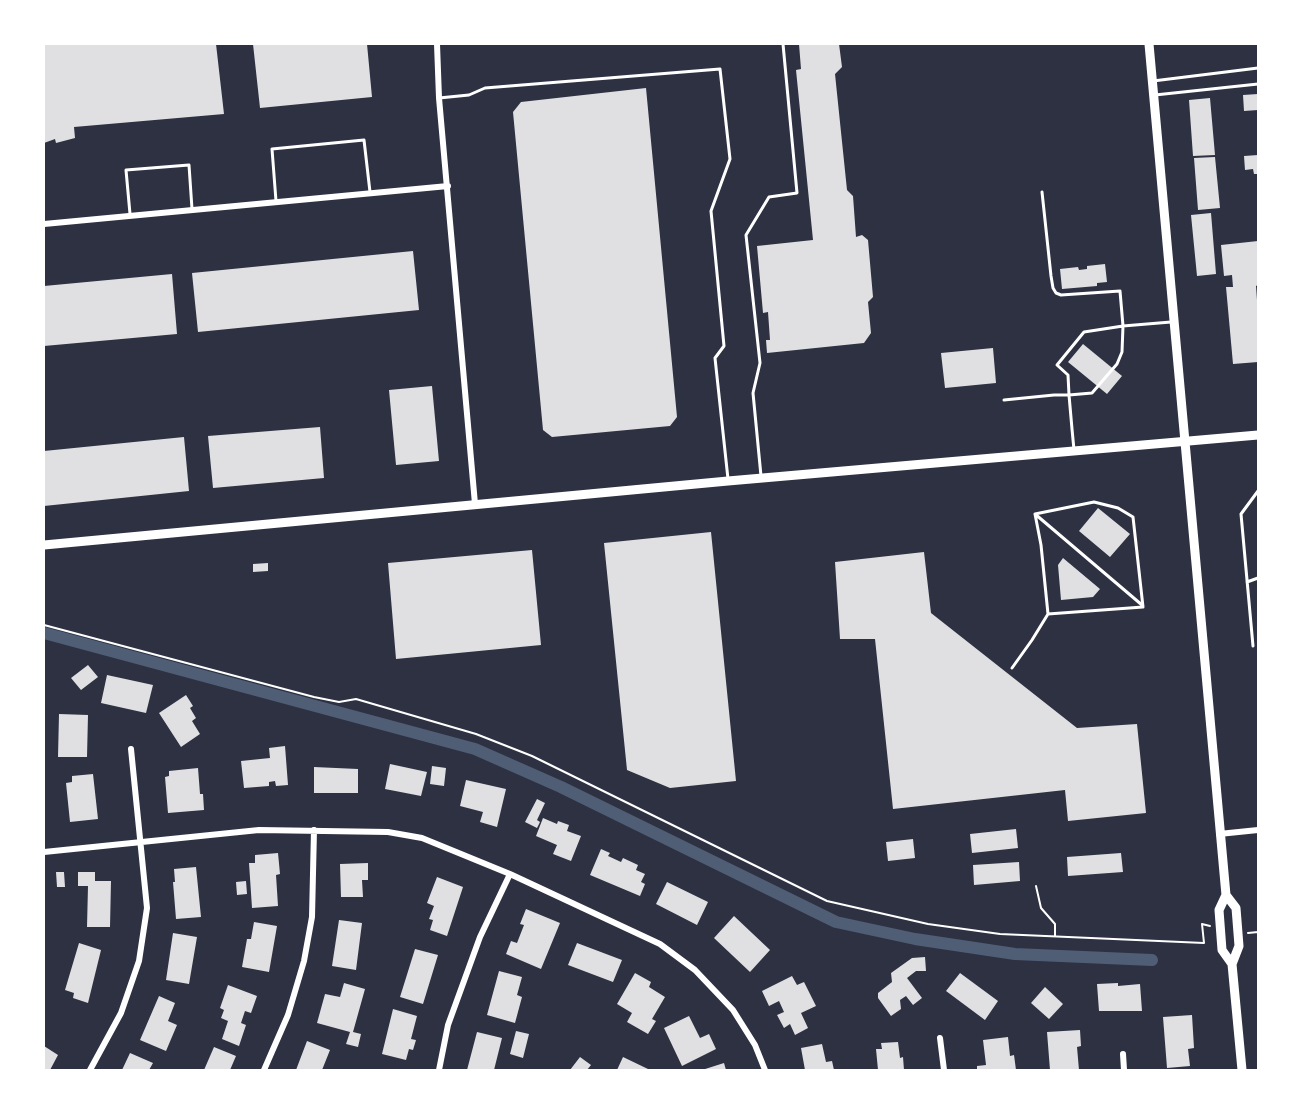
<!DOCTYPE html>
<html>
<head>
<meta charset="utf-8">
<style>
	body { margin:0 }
	#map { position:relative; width:1302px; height:1114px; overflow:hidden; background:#2d3142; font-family:"Varela Round",sans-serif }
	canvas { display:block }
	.frame { position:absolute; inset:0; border:45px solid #fff; pointer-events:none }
</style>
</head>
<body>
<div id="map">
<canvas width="1302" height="1114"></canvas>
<div class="frame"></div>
</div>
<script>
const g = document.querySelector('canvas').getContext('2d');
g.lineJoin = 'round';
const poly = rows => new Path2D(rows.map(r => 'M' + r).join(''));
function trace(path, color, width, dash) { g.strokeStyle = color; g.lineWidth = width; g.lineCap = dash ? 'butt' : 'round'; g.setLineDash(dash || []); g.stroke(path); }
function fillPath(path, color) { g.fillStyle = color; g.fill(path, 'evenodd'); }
trace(poly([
	[44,633,475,749,561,787,836,922,915,939,1015,954,1152,960]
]), '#4f5d75', 12);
fillPath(poly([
	[44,44,216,44,224,114,74,127,75,138,56,143,55,139,44,143],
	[253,44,367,44,372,97,260,108],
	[799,44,839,44,842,67,835,74,847,190,853,196,856,237,862,235,868,240,873,297,868,302,871,333,864,343,767,353,766,340,770,340,768,312,763,313,757,246,813,240,796,70,801,69],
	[646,88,677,417,670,426,552,437,543,430,513,112,521,102],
	[1258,94,1258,110,1244,111,1243,95],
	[1210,98,1215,155,1193,156,1189,100],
	[1258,155,1258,174,1254,174,1253,169,1245,170,1244,156],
	[1215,157,1220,208,1198,210,1194,158],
	[1211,213,1216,274,1197,276,1191,215],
	[1258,241,1258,285,1256,286,1258,314,1258,362,1233,364,1226,287,1233,287,1232,275,1224,276,1221,245],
	[413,251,419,310,198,332,192,273],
	[1105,264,1107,282,1097,283,1097,286,1062,289,1060,269,1078,267,1079,270,1087,269,1087,266],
	[172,274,177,334,44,346,44,286],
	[1083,344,1122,376,1107,394,1068,362],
	[993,348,996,383,945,388,941,353],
	[432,386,439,461,396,465,389,390],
	[320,427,324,478,213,488,208,436],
	[184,437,189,491,44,506,44,451],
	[1098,508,1130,534,1110,557,1079,531],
	[711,532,736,781,670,788,627,770,604,543],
	[532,550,541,645,396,659,388,563],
	[924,552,931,613,1077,728,1137,724,1146,813,1068,821,1065,790,893,809,875,639,840,639,835,562],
	[1063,558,1100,589,1093,597,1061,600,1058,565],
	[268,563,268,571,253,572,253,564],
	[88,665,98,677,81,690,71,678],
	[107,675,153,685,146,713,101,703],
	[186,695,193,706,190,708,196,718,192,721,200,734,181,747,159,713],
	[59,714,88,715,87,757,58,757],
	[285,746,288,785,276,786,275,781,269,782,269,786,244,788,241,761,270,758,269,748],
	[390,764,427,772,421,796,385,789],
	[432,766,446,768,444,786,430,784],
	[314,767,358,769,358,793,314,793],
	[198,768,200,794,203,794,204,810,168,813,165,777,169,776,169,771],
	[93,774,98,819,70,822,66,783,72,782,72,776],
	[466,780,506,789,497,827,480,822,483,812,460,806],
	[537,799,545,803,537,820,540,822,537,828,525,822],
	[543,818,557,824,558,821,569,825,567,831,581,836,571,861,553,854,557,845,536,836],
	[1016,829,1018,848,972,853,970,834],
	[913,839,915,858,888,861,886,842],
	[601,849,610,853,608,856,621,862,623,858,638,865,636,870,645,874,641,882,645,884,640,896,590,875],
	[278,853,280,874,276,875,278,906,252,908,249,863,255,863,255,855],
	[1121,853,1123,872,1068,876,1067,857],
	[1019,862,1020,881,974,885,973,865],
	[368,863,368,880,362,880,363,897,341,897,340,864],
	[196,867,201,917,176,919,173,882,175,882,174,869],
	[56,872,64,872,65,887,57,887],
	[78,872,95,872,95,881,111,881,110,927,87,927,88,886,78,886],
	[437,877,463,887,447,936,430,930,433,920,429,919,434,906,427,903],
	[246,881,247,894,237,895,236,882],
	[667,882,708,902,697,925,656,904],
	[526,909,560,923,541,969,506,954,511,941,517,943,524,925,520,924],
	[734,916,770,950,750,972,714,938],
	[339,920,362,923,356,970,332,966],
	[254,922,277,926,269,972,242,967,247,939,251,939],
	[173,933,197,937,189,984,166,980],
	[79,943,101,950,88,1003,73,998,74,993,65,990],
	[577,943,622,960,613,982,568,965],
	[415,949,438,955,423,1004,400,997],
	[925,957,926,971,916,971,907,978,922,998,913,1005,906,996,900,1000,901,1009,891,1016,878,998,878,993,892,982,891,973,912,958],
	[499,971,522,977,517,995,522,997,515,1023,487,1015],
	[635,973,651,982,649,987,665,997,652,1019,656,1021,648,1034,627,1022,632,1013,617,1004],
	[960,973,998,1001,985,1020,946,991],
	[792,976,797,985,804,982,816,1006,801,1013,808,1028,795,1035,790,1024,784,1028,777,1015,784,1012,779,1001,769,1006,762,991],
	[344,983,365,989,353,1032,361,1034,358,1047,346,1044,350,1032,317,1023,325,994,340,997],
	[1118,983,1118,986,1140,984,1142,1011,1099,1011,1097,984],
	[228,985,257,996,251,1013,245,1011,241,1023,246,1025,239,1046,222,1039,228,1021,221,1018,224,1010,220,1008],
	[1045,987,1063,1004,1049,1019,1031,1003],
	[159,996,175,1003,168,1021,177,1025,166,1051,140,1040],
	[393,1009,417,1016,411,1039,416,1040,413,1050,409,1049,406,1060,382,1054],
	[1192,1015,1194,1048,1188,1049,1190,1066,1167,1068,1163,1017],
	[689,1016,700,1038,709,1034,716,1049,682,1066,664,1028],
	[1080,1030,1081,1046,1077,1047,1079,1070,1050,1070,1047,1032],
	[516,1031,529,1034,523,1058,510,1054],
	[477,1032,502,1038,494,1070,467,1070],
	[1008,1037,1010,1056,1014,1055,1016,1070,977,1070,977,1066,986,1065,983,1040],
	[307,1041,330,1050,322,1070,296,1070],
	[898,1042,900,1058,903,1057,904,1070,878,1070,876,1049,882,1049,881,1043],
	[822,1044,826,1062,832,1061,834,1070,805,1070,801,1048],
	[44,1046,58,1055,50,1070,44,1070],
	[214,1047,236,1056,230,1070,204,1070],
	[130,1053,153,1063,149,1070,122,1070],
	[580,1057,591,1065,587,1070,570,1070],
	[623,1057,648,1069,647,1070,617,1070],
	[724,1063,726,1070,702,1070]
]), '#e0e0e3');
trace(poly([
	[44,625,314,697,339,702,356,699,476,734,532,756,827,901,928,924,1000,934,1204,943,1202,924,1210,926],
	[1036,886,1041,908,1055,924,1055,936],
	[1248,933,1258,932,1258,941]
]), '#fff', 2);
trace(poly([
	[1153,81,1258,68],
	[1155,95,1258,84],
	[439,98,469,95,485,88,720,69,730,159,711,211,724,346,715,358,728,479],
	[1042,192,1051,276,1053,288,1056,293,1061,295,1120,291,1123,326,1171,322],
	[276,201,272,149,364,140,370,192],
	[130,214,126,170,189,165,192,209],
	[1004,400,1054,395,1069,395,1092,393,1117,364,1122,352,1123,326,1084,332,1057,365,1068,375,1069,395,1072,429,1074,450],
	[761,476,753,393,760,363,746,235,769,197,797,193,783,44],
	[1035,514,1041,545,1048,614,1143,607],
	[1035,514,1094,502,1118,508,1133,517,1143,607],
	[1035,514,1142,605],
	[1247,582,1258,578],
	[1253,646,1241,514,1258,491],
	[1012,668,1032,640,1048,614]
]), '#fff', 3);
trace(poly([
	[437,44,439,98,475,504],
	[44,224,448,186],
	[1219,834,1258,830],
	[44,852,259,830,388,832,422,838,510,874,660,944,695,970,733,1010,755,1045,765,1070],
	[940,1038,944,1070],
	[1123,1054,1124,1070],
	[90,1070,121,1013,139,961,147,908,131,749],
	[264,1070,288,1015,304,961,312,917,314,830],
	[439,1070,448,1025,480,937,510,874]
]), '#fff', 6);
trace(poly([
	[1149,44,1226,895,1219,910,1222,950,1232,964],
	[44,545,728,481,1258,435],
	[1226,895,1236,908,1239,946,1232,964,1242,1070]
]), '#fff', 9);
</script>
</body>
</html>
